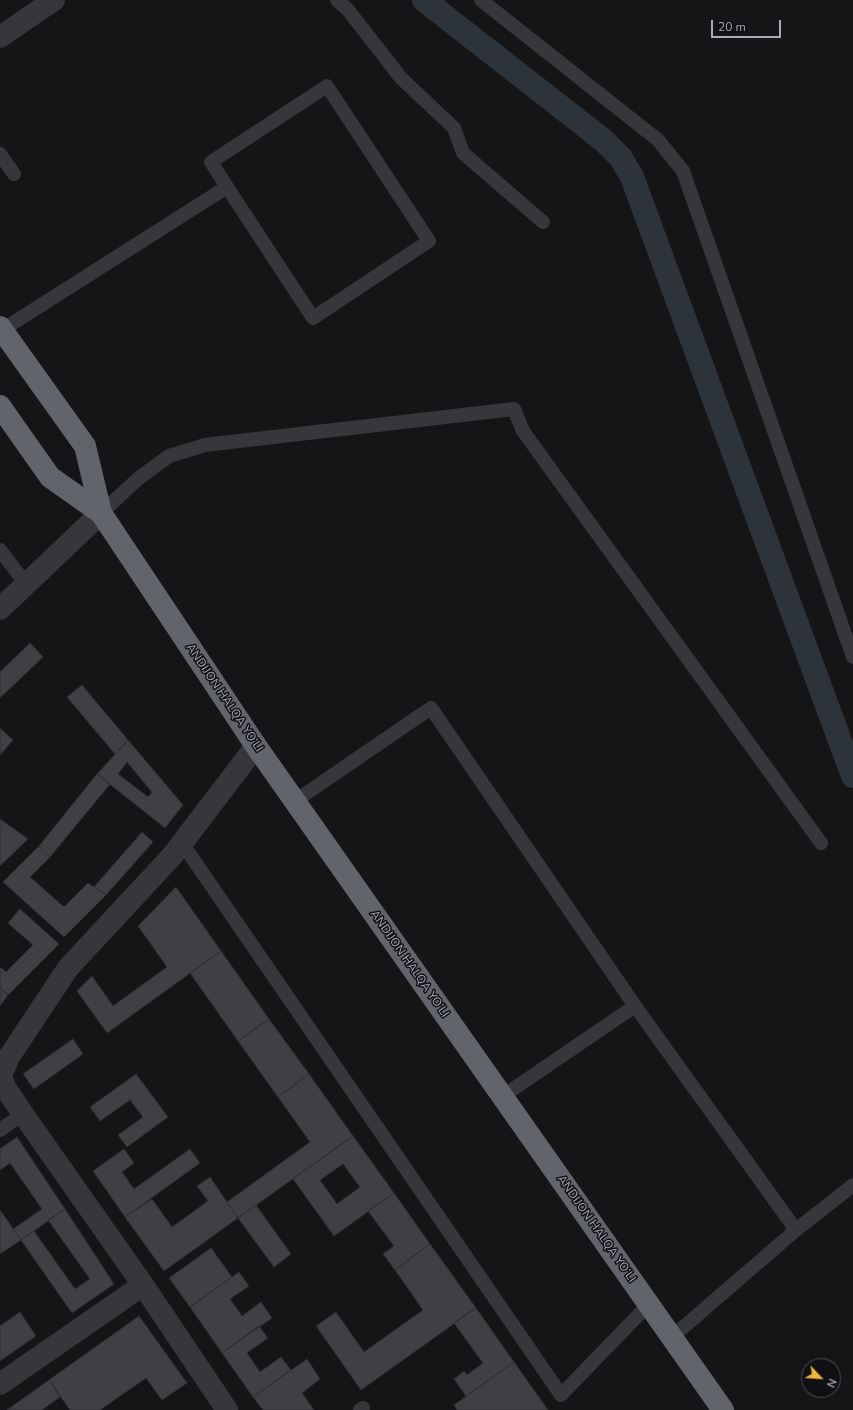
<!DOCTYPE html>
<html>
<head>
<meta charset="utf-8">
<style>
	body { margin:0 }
	#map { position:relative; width:853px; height:1410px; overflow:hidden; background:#151517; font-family:"Nunito Sans",sans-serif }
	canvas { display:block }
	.north { position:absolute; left:801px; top:1358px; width:40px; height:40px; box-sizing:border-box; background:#101012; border:1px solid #4d4e54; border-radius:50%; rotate:115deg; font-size:11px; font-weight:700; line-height:16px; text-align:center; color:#a8abb6 }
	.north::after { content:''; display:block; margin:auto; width:14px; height:18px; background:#e8b73c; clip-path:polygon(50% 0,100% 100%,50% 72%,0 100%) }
	.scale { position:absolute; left:711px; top:20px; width:70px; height:18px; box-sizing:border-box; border:2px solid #a8abb6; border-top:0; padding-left:5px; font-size:12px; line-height:14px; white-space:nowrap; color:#a8abb6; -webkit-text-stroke:3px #101012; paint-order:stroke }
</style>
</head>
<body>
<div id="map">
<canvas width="853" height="1410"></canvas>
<div class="north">N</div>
<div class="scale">20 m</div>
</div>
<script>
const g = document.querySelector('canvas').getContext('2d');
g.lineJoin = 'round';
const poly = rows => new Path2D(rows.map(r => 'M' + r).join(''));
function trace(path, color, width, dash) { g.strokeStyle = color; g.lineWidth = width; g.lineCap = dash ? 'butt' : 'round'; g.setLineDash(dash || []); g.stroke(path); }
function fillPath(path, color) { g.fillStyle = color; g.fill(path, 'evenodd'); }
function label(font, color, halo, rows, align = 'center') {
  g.font = font + ' "Nunito Sans",sans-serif'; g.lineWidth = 3; g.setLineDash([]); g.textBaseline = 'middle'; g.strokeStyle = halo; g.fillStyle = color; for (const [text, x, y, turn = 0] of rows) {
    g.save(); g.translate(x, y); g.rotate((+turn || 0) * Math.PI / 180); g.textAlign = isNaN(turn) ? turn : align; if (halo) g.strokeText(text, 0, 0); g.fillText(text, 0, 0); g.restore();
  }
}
trace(poly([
	[424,0,603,140,621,158,632,177,853,776]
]), '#2c333a', 24);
const building = poly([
	[30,643,43,657,0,698,0,672,30,643],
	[82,685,128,740,115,754,67,697,82,685],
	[0,728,13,740,0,755,0,728],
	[128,740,183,805,165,828,97,774,128,740],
	[127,762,152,792,148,797,118,774,127,762],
	[97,774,110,784,50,857,39,846,97,774],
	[0,819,28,839,0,866,0,819],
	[142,832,153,842,106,895,94,887,142,832],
	[39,846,50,857,30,877,64,907,88,883,106,895,64,937,3,882,39,846],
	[176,887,221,951,107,1033,77,991,92,976,113,1006,167,967,138,926,176,887],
	[20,909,59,944,8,995,0,988,0,967,6,972,33,945,8,923,20,909],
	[221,951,269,1019,238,1041,190,973,221,951],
	[0,988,8,995,0,1006,0,988],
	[269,1019,309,1074,278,1097,238,1041,269,1019],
	[73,1039,83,1054,34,1089,23,1074,73,1039],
	[136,1074,168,1117,127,1147,118,1135,143,1117,130,1100,100,1121,90,1107,136,1074],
	[309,1074,353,1136,238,1218,227,1202,310,1142,278,1097,309,1074],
	[353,1136,394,1193,334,1236,293,1179,353,1136],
	[343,1164,360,1187,337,1204,320,1180,343,1164],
	[17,1137,65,1209,21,1240,13,1229,42,1209,10,1163,0,1170,0,1149,17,1137],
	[124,1149,134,1163,122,1172,134,1189,190,1149,200,1163,125,1217,93,1171,124,1149],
	[210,1177,238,1218,164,1271,125,1217,152,1199,172,1227,208,1201,197,1186,210,1177],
	[394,1193,430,1244,395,1270,383,1254,394,1246,368,1211,394,1193],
	[256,1205,291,1254,274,1267,238,1218,256,1205],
	[65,1209,114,1284,72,1313,21,1240,34,1231,75,1289,90,1279,48,1220,65,1209],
	[0,1210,21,1240,0,1254,0,1210],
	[430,1244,476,1308,361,1390,316,1326,336,1312,364,1352,423,1310,395,1270,430,1244],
	[211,1248,232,1277,190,1307,169,1278,211,1248],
	[239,1272,249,1286,230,1299,242,1316,261,1302,272,1318,222,1353,190,1307,239,1272],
	[476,1308,514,1362,466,1396,454,1379,464,1371,467,1375,483,1363,454,1323,476,1308],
	[20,1312,36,1336,0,1361,0,1326,20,1312],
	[139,1316,187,1383,162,1400,146,1378,100,1410,70,1410,49,1380,139,1316],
	[259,1326,268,1338,247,1353,260,1372,281,1357,291,1370,253,1397,222,1353,259,1326],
	[307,1359,320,1379,302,1393,314,1410,263,1410,253,1397,307,1359],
	[514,1362,548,1410,457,1410,454,1405,514,1362],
	[49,1380,60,1397,42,1410,7,1410,49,1380]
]);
fillPath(building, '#3f4044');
trace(building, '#2f2f33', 1);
trace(poly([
	[337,0,348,10,401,78,454,128,463,153,543,222],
	[481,0,658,140,683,171,853,657],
	[0,154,14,174],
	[2,330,227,187,211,162,327,86,429,241,313,318,227,187],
	[101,513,139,478,169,456,205,445,514,409,523,431,821,843],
	[0,550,26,584],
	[295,801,431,708,635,1006,503,1096],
	[182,843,561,1395,649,1304],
	[635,1006,796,1230,672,1337],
	[0,1130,23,1114],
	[796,1230,853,1185],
	[360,1410,363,1408]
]), '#36373b', 14);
trace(poly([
	[0,37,54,0],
	[0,609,101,513],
	[0,1384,143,1285],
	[227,1410,143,1285,23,1114,6,1089,2,1080,2,1073,9,1057,68,968,172,856,256,746]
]), '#36373b', 22);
trace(poly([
	[0,327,85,446,101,513,256,746,723,1410],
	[0,406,50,477,101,513]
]), '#62646c', 22);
label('12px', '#a8abb6', '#101012', [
	["ANDIJON HALQA YO‘LI",224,698,56],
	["ANDIJON HALQA YO‘LI",409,964,55],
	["ANDIJON HALQA YO‘LI",596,1229,55]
]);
</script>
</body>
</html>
